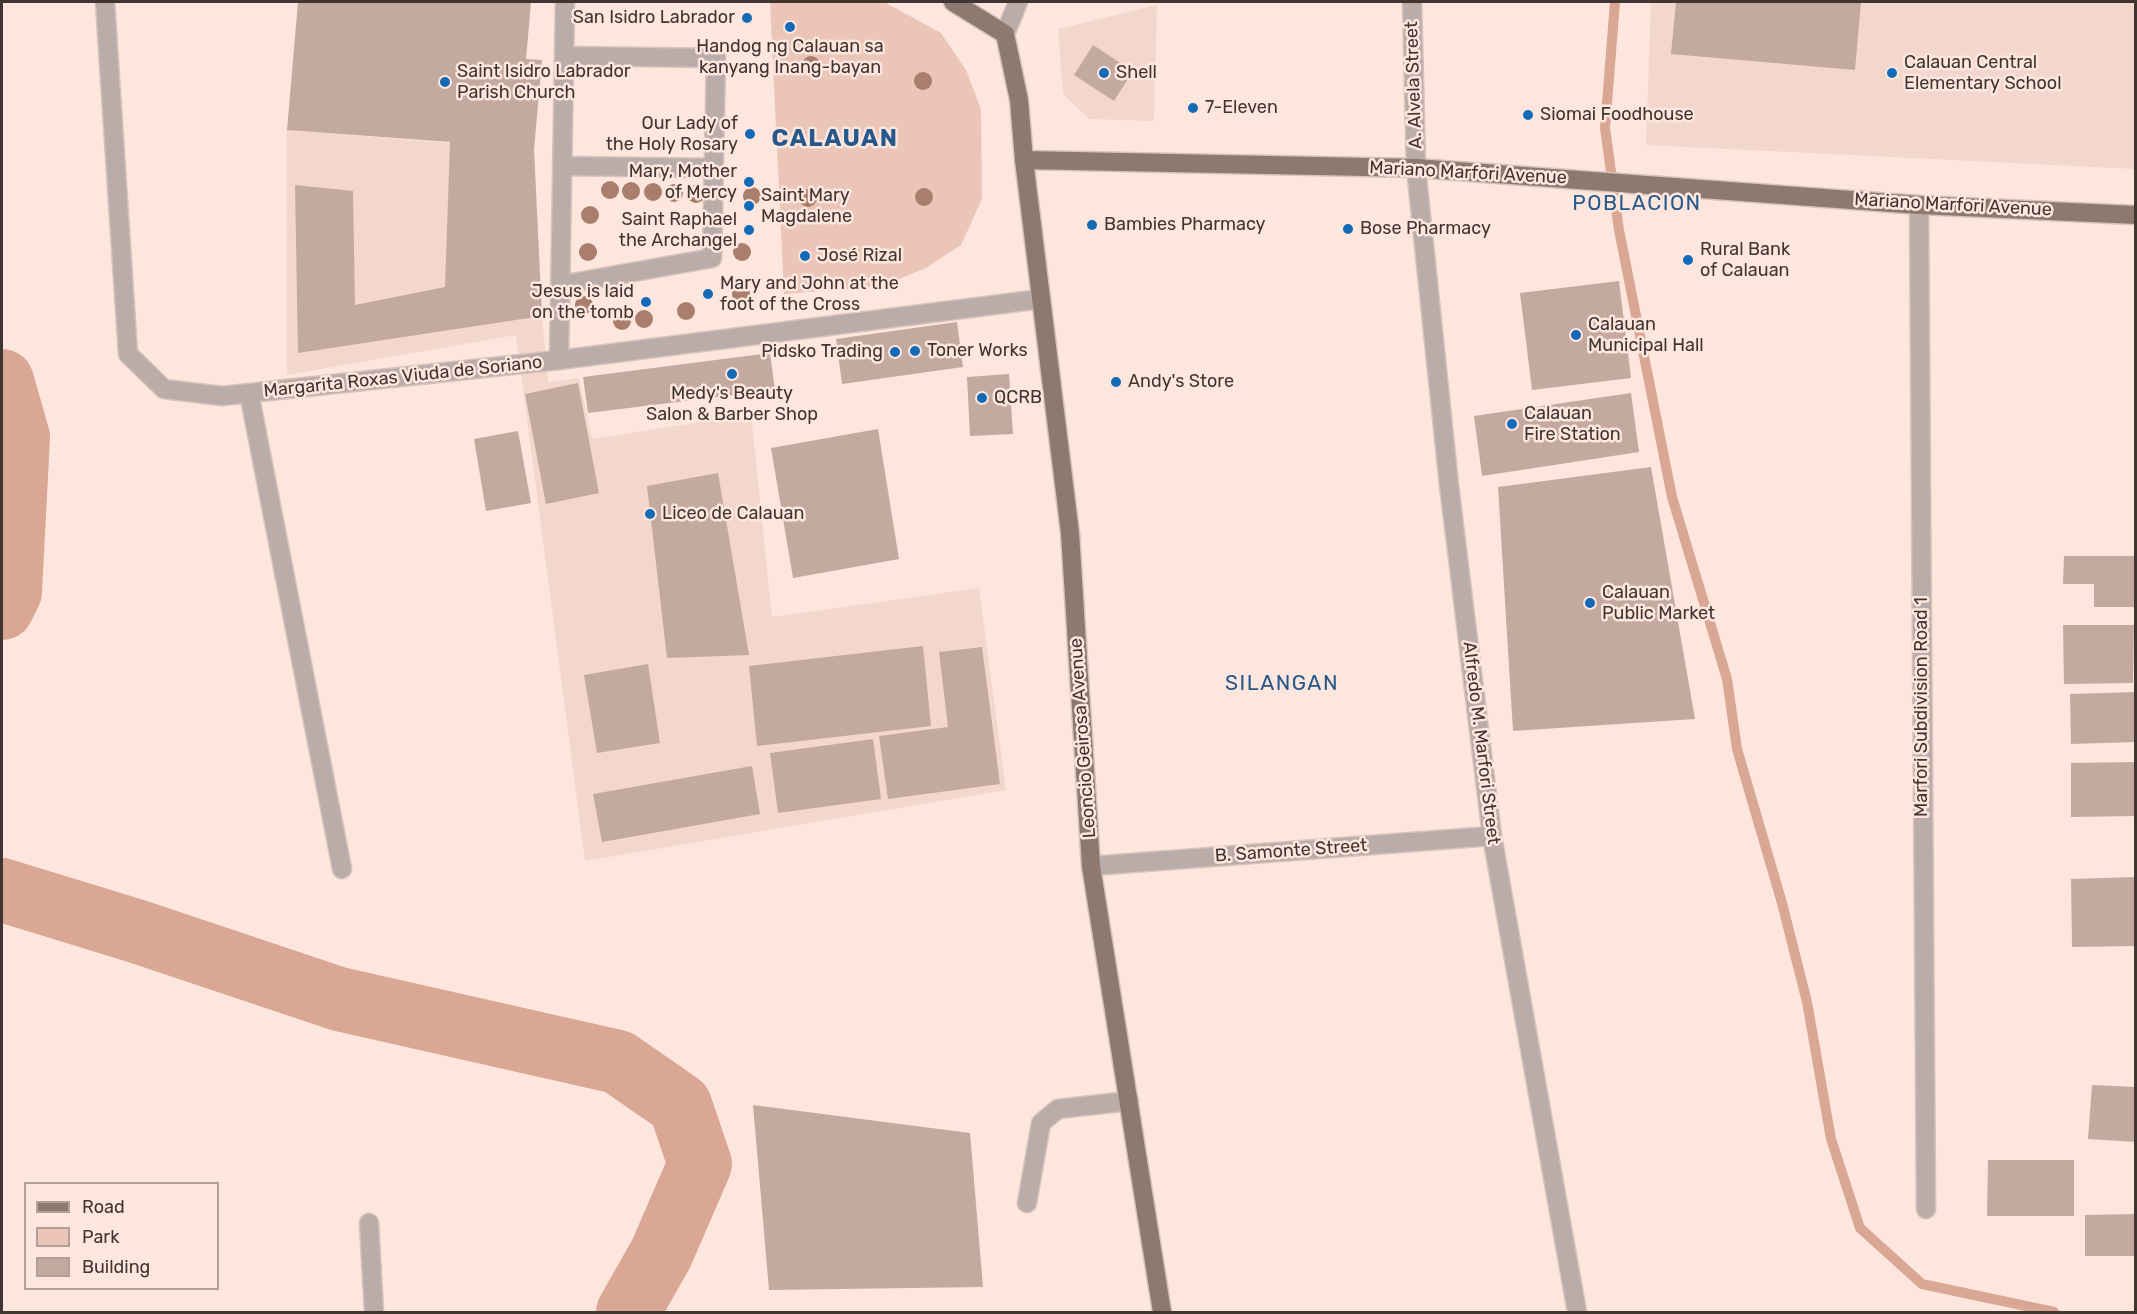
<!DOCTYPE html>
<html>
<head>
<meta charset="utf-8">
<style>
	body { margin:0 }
	#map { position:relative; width:2137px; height:1314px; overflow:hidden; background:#fde6de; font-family:Rubik,sans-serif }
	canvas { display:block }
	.frame { position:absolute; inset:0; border:3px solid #403530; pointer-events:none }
	.legend { position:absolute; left:24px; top:1182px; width:195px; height:108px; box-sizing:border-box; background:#fde6de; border:2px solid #b19f98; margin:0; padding:8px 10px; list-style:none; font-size:18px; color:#403530 }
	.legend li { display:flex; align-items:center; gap:12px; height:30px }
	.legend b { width:30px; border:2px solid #b19f98 }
</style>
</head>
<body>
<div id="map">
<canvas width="2137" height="1314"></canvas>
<div class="frame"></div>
<ul class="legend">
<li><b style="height:8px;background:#8e7971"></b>Road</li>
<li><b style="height:16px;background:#ebc5b7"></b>Park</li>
<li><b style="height:16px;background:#c4a99f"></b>Building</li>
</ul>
</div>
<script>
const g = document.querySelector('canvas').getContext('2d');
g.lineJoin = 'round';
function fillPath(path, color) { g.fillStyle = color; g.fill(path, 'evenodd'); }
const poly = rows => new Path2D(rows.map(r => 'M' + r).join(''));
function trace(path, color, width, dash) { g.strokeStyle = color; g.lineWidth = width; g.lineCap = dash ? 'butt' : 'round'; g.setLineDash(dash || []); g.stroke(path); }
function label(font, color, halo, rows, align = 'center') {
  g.font = font + ' Rubik,sans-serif'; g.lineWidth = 5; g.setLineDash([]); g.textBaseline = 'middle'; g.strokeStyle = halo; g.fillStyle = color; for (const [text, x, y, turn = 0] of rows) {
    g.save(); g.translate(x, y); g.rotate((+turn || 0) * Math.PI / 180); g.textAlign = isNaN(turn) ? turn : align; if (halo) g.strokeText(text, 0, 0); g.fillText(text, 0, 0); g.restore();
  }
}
fillPath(poly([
	[1651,2,2135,2,2135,169,1646,145],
	[1157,5,1154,121,1089,119,1063,94,1058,29],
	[287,130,534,150,542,316,548,382,579,378,592,439,751,414,772,617,979,588,1006,790,585,861,516,335,287,375]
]), '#f4d7cc');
fillPath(poly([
	[770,2,884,2,941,33,966,70,981,109,982,199,961,245,926,268,882,286,784,294]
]), '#ebc5b7');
trace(poly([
	[1615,2,1605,128,1619,230,1672,497,1727,679,1737,749,1782,903,1807,1002,1831,1139,1860,1228,1922,1284,2054,1312]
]), '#d9a794', 10);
trace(poly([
	[2,381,18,437,10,592,2,608],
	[2,890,136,931,339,999,618,1062,680,1105,700,1164,661,1254,628,1312]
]), '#d9a794', 64);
fillPath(poly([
	[298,2,531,2,526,59,542,60,534,150,542,316,298,353,295,185,353,191,355,305,445,287,450,142,287,130],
	[1676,2,1861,2,1855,70,1671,54],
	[1093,45,1133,71,1114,101,1074,75],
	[1619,281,1631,378,1532,390,1520,293],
	[957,322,963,367,842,384,836,339],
	[770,353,775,390,588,413,583,377],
	[1009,374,1013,434,970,436,967,377],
	[578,383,599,493,546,504,525,394],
	[1631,393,1639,452,1482,476,1474,416],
	[878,429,899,559,793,578,771,448],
	[518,431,531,503,486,511,474,439],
	[1651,467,1695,719,1513,731,1498,487],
	[718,473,749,655,667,658,647,486],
	[2064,556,2136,556,2136,607,2094,607,2094,584,2063,584],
	[2063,625,2134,625,2133,683,2064,684],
	[923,646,931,726,757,746,749,666],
	[982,647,1000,784,888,799,879,736,948,727,939,652],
	[648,664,660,743,597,753,584,675],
	[2136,692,2136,742,2071,744,2070,694],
	[873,739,881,799,778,813,770,753],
	[2136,762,2136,816,2071,817,2071,763],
	[752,766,760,814,602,842,593,794],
	[2136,877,2136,946,2072,947,2071,879],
	[2092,1085,2136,1087,2136,1142,2088,1139],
	[753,1105,970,1133,983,1287,769,1290],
	[1988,1160,2074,1160,2074,1216,1987,1216],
	[2136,1214,2136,1256,2085,1256,2085,1215]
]), '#c4a99f');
const service = poly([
	[562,166,714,168],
	[561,285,712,258,716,58,564,56],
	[559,360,565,2],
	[1027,1203,1041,1123,1058,1109,1129,1101]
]);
const minor = poly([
	[105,2,128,354,164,389,222,396,559,360,1041,299],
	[1412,2,1416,168],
	[1919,205,1926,1209],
	[249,393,342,869],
	[369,1223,374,1312]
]);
const tertiary = poly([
	[1005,34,1018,2],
	[1416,168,1449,485,1492,836,1577,1312],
	[1091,866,1492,836]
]);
const primary = poly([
	[953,2,1005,34,1019,100,1024,160,1070,533,1091,866,1162,1312],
	[1024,160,1416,168,1919,205,2136,215]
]);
trace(service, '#d7c3bb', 21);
trace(minor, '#d7c3bb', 21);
trace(tertiary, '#d7c3bb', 21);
trace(primary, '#d7c3bb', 21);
trace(service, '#baada9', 18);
trace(minor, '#baada9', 18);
trace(tertiary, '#baada9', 18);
trace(primary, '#8e7971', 18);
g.fillStyle = '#a97e6c';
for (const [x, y] of [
	[811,65],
	[923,81],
	[610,190],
	[631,191],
	[653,192],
	[674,193],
	[696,194],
	[752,196],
	[924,197],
	[808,198],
	[590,215],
	[588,252],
	[742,252],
	[741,294],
	[584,305],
	[686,311],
	[644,319],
	[622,321]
]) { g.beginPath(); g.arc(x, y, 9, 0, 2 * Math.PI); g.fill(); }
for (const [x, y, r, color] of [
	[747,18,6,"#136ab7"],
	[790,27,6,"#136ab7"],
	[1104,73,6,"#136ab7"],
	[1892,73,6,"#136ab7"],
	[445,82,6,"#136ab7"],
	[1193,108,6,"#136ab7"],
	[1528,115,6,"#136ab7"],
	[750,134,6,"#136ab7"],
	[749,182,6,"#136ab7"],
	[749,206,6,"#136ab7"],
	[1092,225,6,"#136ab7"],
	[1348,229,6,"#136ab7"],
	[749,230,6,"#136ab7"],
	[805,256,6,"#136ab7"],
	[1688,260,6,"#136ab7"],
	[708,294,6,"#136ab7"],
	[646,302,6,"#136ab7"],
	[1576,335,6,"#136ab7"],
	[915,351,6,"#136ab7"],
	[895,352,6,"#136ab7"],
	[732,374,6,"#136ab7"],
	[1116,382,6,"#136ab7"],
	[982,398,6,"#136ab7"],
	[1512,424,6,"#136ab7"],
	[650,514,6,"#136ab7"],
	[1590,603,6,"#136ab7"]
]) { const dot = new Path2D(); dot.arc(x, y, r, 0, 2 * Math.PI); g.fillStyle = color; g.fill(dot); trace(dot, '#fde6de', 2); }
label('18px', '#403530', '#fde6de', [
	["San Isidro Labrador",735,18,"right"],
	["Handog ng Calauan sa",790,47,"center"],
	["kanyang Inang-bayan",790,68,"center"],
	["Calauan Central",1904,63],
	["Elementary School",1904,84],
	["Saint Isidro Labrador",457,72],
	["Parish Church",457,93],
	["Shell",1116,73],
	["7-Eleven",1205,108],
	["Siomai Foodhouse",1540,115],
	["Our Lady of",738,124,"right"],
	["the Holy Rosary",738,145,"right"],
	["Mary, Mother",737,172,"right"],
	["of Mercy",737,193,"right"],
	["Saint Mary",761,196],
	["Magdalene",761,217],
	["Saint Raphael",737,220,"right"],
	["the Archangel",737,241,"right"],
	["Bambies Pharmacy",1104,225],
	["Bose Pharmacy",1360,229],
	["Rural Bank",1700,250],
	["of Calauan",1700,271],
	["José Rizal",817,256],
	["Mary and John at the",720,284],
	["foot of the Cross",720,305],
	["Jesus is laid",634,292,"right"],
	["on the tomb",634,313,"right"],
	["Calauan",1588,325],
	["Municipal Hall",1588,346],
	["Toner Works",927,351],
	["Pidsko Trading",883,352,"right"],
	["Andy's Store",1128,382],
	["Medy's Beauty",732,394,"center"],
	["Salon & Barber Shop",732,415,"center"],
	["QCRB",994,398],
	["Calauan",1524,414],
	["Fire Station",1524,435],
	["Liceo de Calauan",662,514],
	["Calauan",1602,593],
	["Public Market",1602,614]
], 'left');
label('18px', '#403530', '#fde6de', [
	["A. Alvela Street",1414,85,-92],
	["Mariano Marfori Avenue",1468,173,3],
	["Mariano Marfori Avenue",1953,205,3],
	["Margarita Roxas Viuda de Soriano",403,377,-6],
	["Marfori Subdivision Road 1",1922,707,-90],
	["Leoncio Geirosa Avenue",1083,738,-94],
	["Alfredo M. Marfori Street",1481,743,83],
	["B. Samonte Street",1291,851,-4]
]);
g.letterSpacing = '1.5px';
label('21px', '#26588b', '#fde6de', [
	["POBLACION",1637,204],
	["SILANGAN",1282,684]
]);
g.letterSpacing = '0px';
g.letterSpacing = '1.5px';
label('bold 24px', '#26588b', '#fde6de', [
	["CALAUAN",835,139]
]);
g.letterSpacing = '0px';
</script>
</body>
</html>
